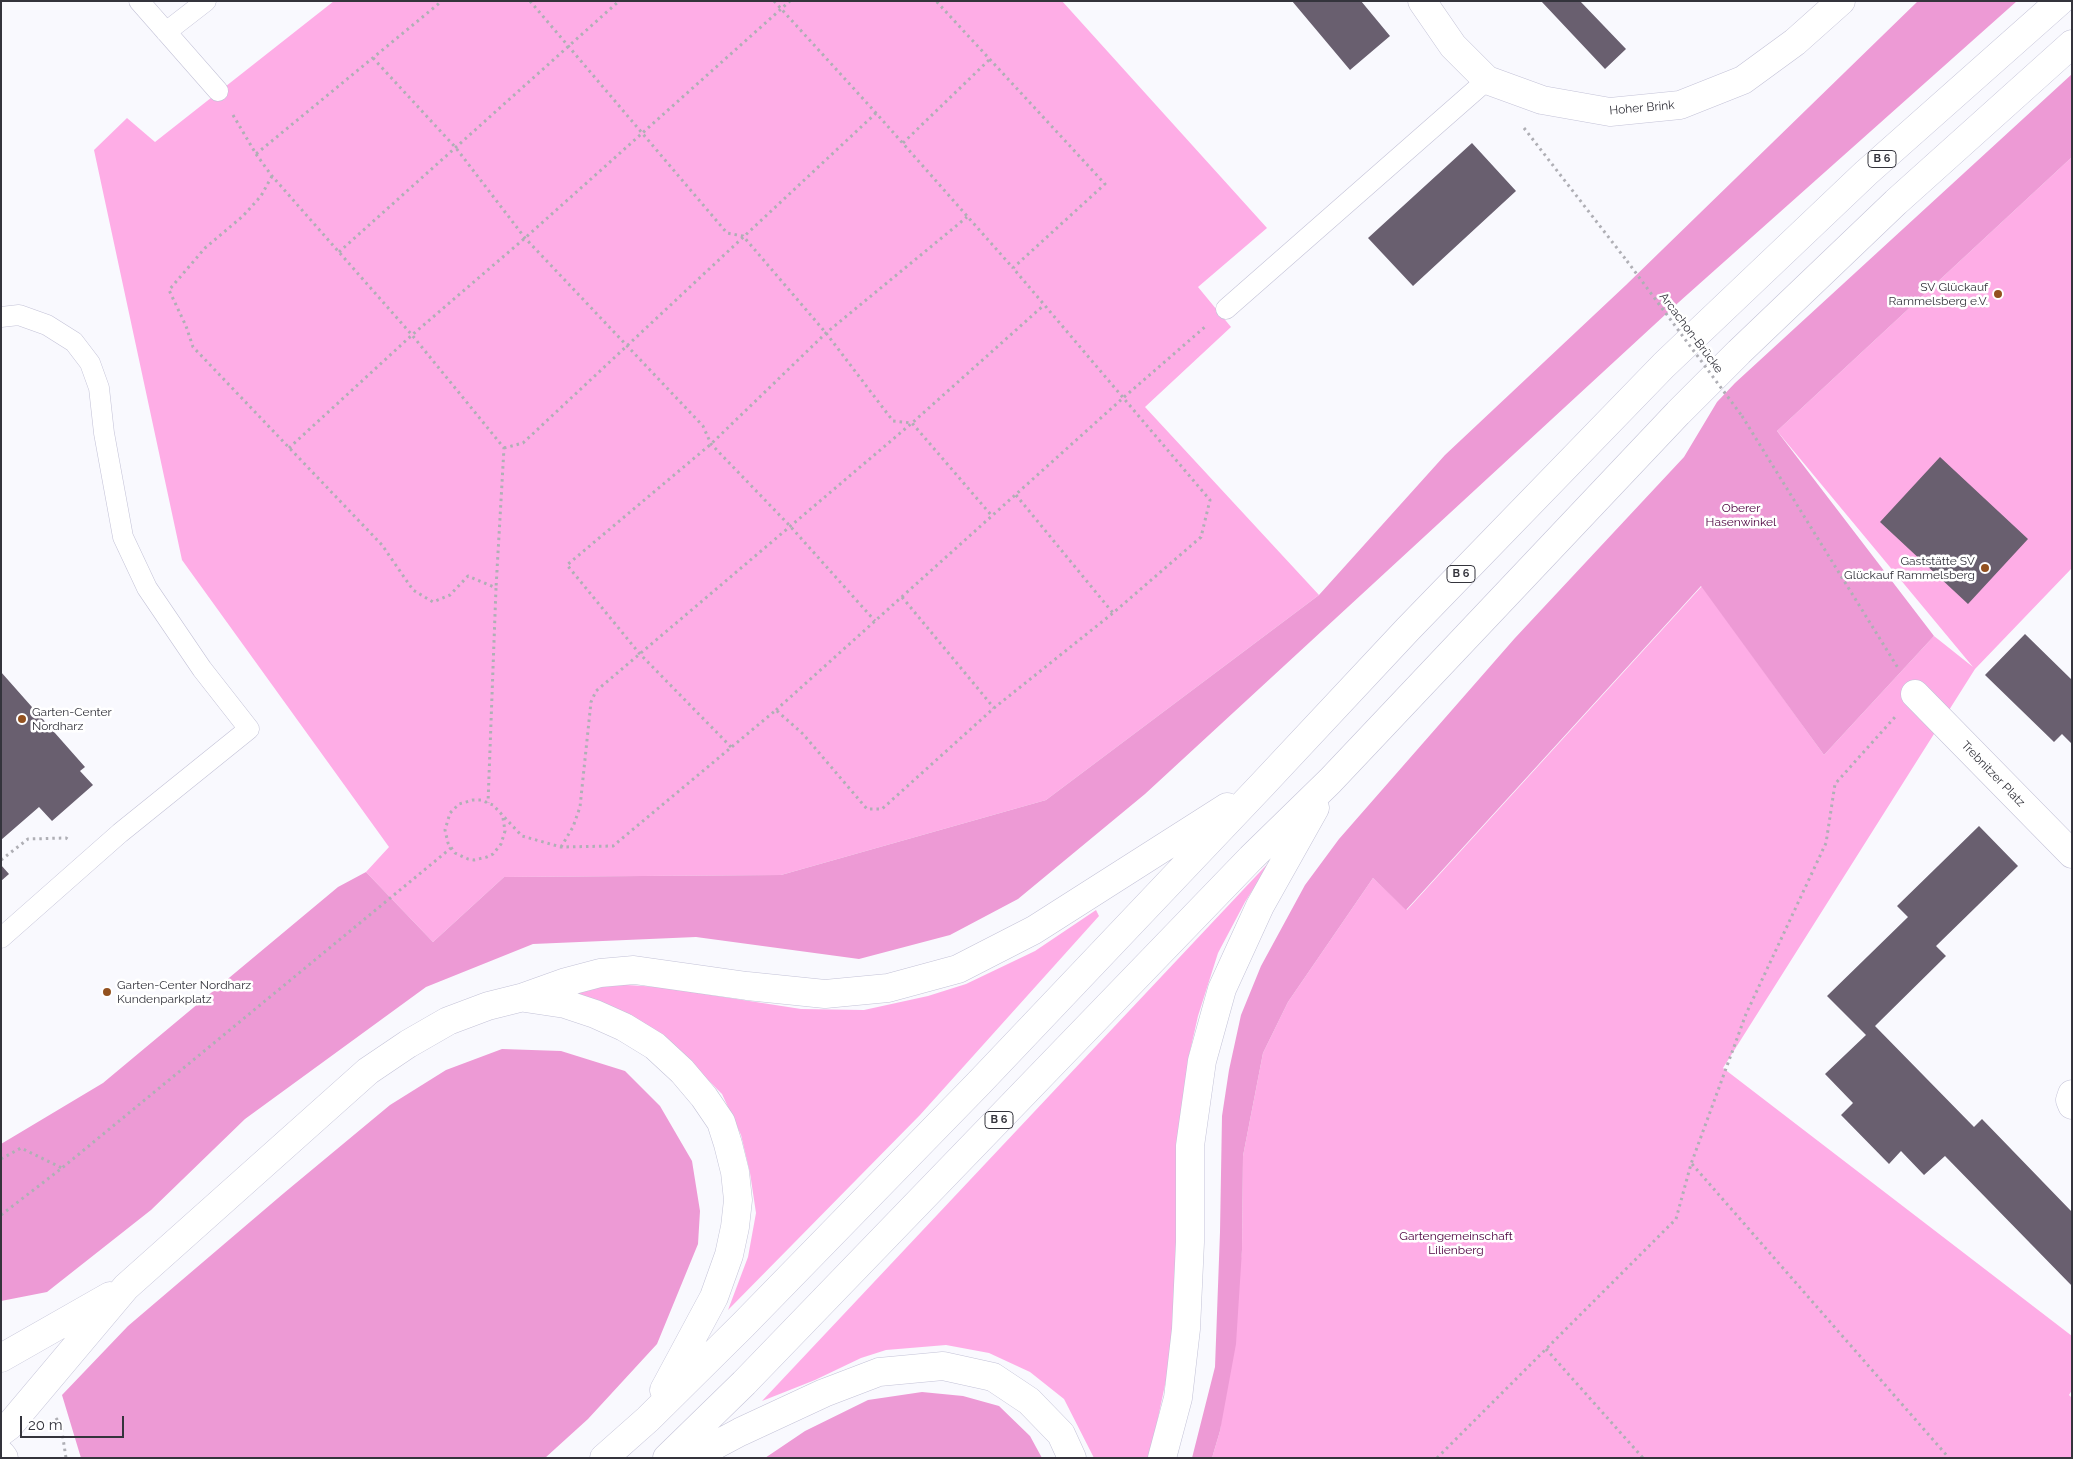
<!DOCTYPE html>
<html>
<head>
<meta charset="utf-8">
<style>
	body { margin:0 }
	#map { position:relative; width:2073px; height:1459px; overflow:hidden; background:#f9f9fe; font-family:Raleway,sans-serif }
	canvas { display:block }
	.frame { position:absolute; inset:0; border:2px solid #34343c; pointer-events:none }
	.scale { position:absolute; left:20px; top:1416px; width:104px; height:22px; box-sizing:border-box; border:2px solid #34343c; border-top:0; padding-left:6px; font-size:15px; line-height:18px; white-space:nowrap; color:#34343c; -webkit-text-stroke:4px #fff; paint-order:stroke }
</style>
</head>
<body>
<div id="map">
<canvas width="2073" height="1459"></canvas>
<div class="frame"></div>
<div class="scale">20 m</div>
</div>
<script>
const g = document.querySelector('canvas').getContext('2d');
g.lineJoin = 'round';
function fillPath(path, color) { g.fillStyle = color; g.fill(path, 'evenodd'); }
const poly = rows => new Path2D(rows.map(r => 'M' + r).join(''));
function trace(path, color, width, dash) { g.strokeStyle = color; g.lineWidth = width; g.lineCap = dash ? 'butt' : 'round'; g.setLineDash(dash || []); g.stroke(path); }
function label(font, color, halo, rows, align = 'center') {
  g.font = font + ' Raleway,sans-serif'; g.lineWidth = 5; g.setLineDash([]); g.textBaseline = 'middle'; g.strokeStyle = halo; g.fillStyle = color; for (const [text, x, y, turn = 0] of rows) {
    g.save(); g.translate(x, y); g.rotate((+turn || 0) * Math.PI / 180); g.textAlign = isNaN(turn) ? turn : align; if (halo) g.strokeText(text, 0, 0); g.fillText(text, 0, 0); g.restore();
  }
}
fillPath(poly([
	[334,1,1062,1,1267,228,1198,287,1231,327,1145,407,1319,595,1046,800,781,875,504,877,433,942,366,872,389,847,182,560,94,150,127,118,155,142],
	[2072,157,2072,568,1975,669,1723,1068,2072,1336,2072,1390,2069,1395,2072,1398,2072,1458,1212,1458,1220,1431,1242,1250,1243,1156,1263,1053,1288,1002,1373,878,1407,910,1702,586,1824,755,1934,636,1973,667,1777,431],
	[1273,858,1245,902,1218,953,1198,1016,1188,1060,1180,1132,1175,1338,1152,1446,1148,1458,1094,1458,1064,1399,1030,1372,989,1353,946,1345,886,1350,861,1358,815,1380,762,1401],
	[1096,910,1099,916,920,1115,728,1310,748,1257,756,1213,750,1173,741,1135,722,1094,667,1039,620,1010,573,997,572,991,611,984,659,987,801,1009,864,1010,928,996,966,984,1035,951]
]), '#feade6');
fillPath(poly([
	[1918,1,2017,1,1679,302,1145,794,1018,899,950,935,859,959,696,937,533,944,426,987,245,1119,151,1210,47,1292,1,1301,1,1144,103,1083,338,887,366,872,433,942,504,877,781,875,1046,800,1319,595,1445,455,1626,285],
	[2072,74,2072,157,1777,431,1934,636,1824,755,1701,586,1406,910,1373,878,1288,1002,1263,1053,1243,1156,1242,1250,1236,1344,1220,1431,1212,1458,1192,1458,1215,1367,1220,1232,1222,1116,1229,1070,1241,1015,1261,966,1305,885,1339,839,1515,638,1684,457,1717,402,1735,383],
	[502,1049,561,1051,625,1071,660,1106,692,1161,700,1211,698,1244,657,1344,588,1419,545,1458,81,1458,62,1395,128,1326,284,1193,390,1105,446,1070],
	[922,1392,963,1396,999,1406,1030,1436,1042,1458,765,1458,805,1431,868,1400]
]), '#ed9ad5');
fillPath(poly([
	[1292,1,1361,1,1390,36,1350,70],
	[1541,1,1580,1,1626,49,1605,69],
	[1472,143,1516,191,1413,286,1368,238],
	[1940,457,2028,539,1968,604,1880,522],
	[2025,634,2072,680,2072,744,2062,734,2054,742,1985,675],
	[1,672,85,767,80,771,93,785,52,821,39,807,1,840],
	[1979,826,2018,866,1936,946,1946,956,1875,1026,1974,1127,1982,1119,2072,1212,2072,1286,1945,1156,1924,1175,1901,1151,1889,1164,1841,1115,1853,1103,1825,1074,1866,1035,1827,996,1908,917,1897,906],
	[1,865,9,874,1,881]
]), '#695f6f');
const service = poly([
	[139,1,218,91],
	[166,32,206,1],
	[1226,309,1487,80],
	[1,317,19,315,47,325,74,342,90,363,99,388,104,433,123,537,147,588,202,669,249,729,120,833,1,938]
]);
const minor = poly([
	[1422,1,1453,46,1487,80,1542,100,1610,112,1680,105,1743,80,1795,42,1841,1],
	[1915,694,2072,854],
	[2072,1094,2070,1100,2072,1105]
]);
const tertiary = poly([
	[1,1454,4,1458]
]);
const trunk = poly([
	[525,998,565,1004,595,1014,624,1027,655,1046,682,1071,704,1097,721,1122,728,1144,735,1172,738,1200,735,1227,729,1255,714,1297,664,1390],
	[1,1358,110,1296],
	[1,1432,9,1426,126,1287,368,1071,408,1044,448,1021,488,1006,524,997,566,982,600,973,634,970,747,986,825,994,888,988,958,969,1034,930,1227,807],
	[604,1458,648,1419,743,1325,979,1083,1262,785,1408,629,1664,365,1866,173,2060,1],
	[667,1458,744,1383,1251,858,1330,781,1678,413,1739,352,1896,202,2072,44],
	[691,1458,740,1432,824,1393,879,1372,943,1366,993,1377,1029,1401,1061,1434,1072,1458],
	[1162,1458,1178,1398,1186,1329,1190,1242,1190,1146,1202,1061,1222,989,1260,906,1315,808]
]);
trace(service, '#c3c2d7', 21);
trace(minor, '#c3c2d7', 29);
trace(tertiary, '#c3c2d7', 29);
trace(trunk, '#c3c2d7', 29);
trace(poly([
	[530,1,727,233,743,236,826,333,893,421,912,423,992,516],
	[774,1,876,113,1013,268],
	[373,58,456,148,525,238,703,426,711,444,790,526,875,621],
	[233,115,256,154,442,1],
	[1524,128,1627,261],
	[903,143,990,59],
	[256,154,272,176,412,335,504,448,496,588],
	[272,176,261,196,243,216,205,248,169,290,186,326,193,347,382,545,413,590,433,602,450,595,468,576,496,588,488,803],
	[339,252,619,1],
	[1742,416,1898,668],
	[289,448,412,335,525,238,790,1],
	[504,448,523,443,876,113],
	[1016,495,1113,613],
	[902,597,994,708],
	[776,710,1123,398,1206,326],
	[731,747,639,653,567,565,711,444,826,333,967,217],
	[503,818,505,831,501,844,493,854,487,857,474,860,468,859,455,853,448,843,445,830,450,813,459,804,473,800,481,800,493,805,522,836,561,847,613,846,776,710,803,734,867,809,882,809,994,708,1113,613,1201,537,1210,500,1013,268,1105,184,936,1],
	[561,847,573,827,580,807,591,702,596,691,912,423,1044,305],
	[1,860,28,839,66,838,70,841],
	[1,1159,21,1148,62,1168],
	[1692,1164,1949,1458],
	[1,1215,62,1168,451,848],
	[1546,1349,1643,1458],
	[56,1418,61,1425,66,1458],
	[1437,1458,1676,1219,1691,1164,1746,1014,1826,843,1835,784,1895,717]
]), '#afafb5', 3, [2.5, 4]);
trace(service, '#fff', 20);
trace(minor, '#fff', 28);
trace(tertiary, '#fff', 28);
trace(trunk, '#fff', 28);
trace(poly([
	[1627,261,1742,416]
]), '#afafb5', 3, [2.5, 4]);
for (const [x, y, r, color] of [
	[1998,294,5,"#93511f"],
	[1985,568,5,"#93511f"],
	[22,719,5,"#93511f"],
	[107,992,5,"#93511f"]
]) { const dot = new Path2D(); dot.arc(x, y, r, 0, 2 * Math.PI); g.fillStyle = color; g.fill(dot); trace(dot, '#fff', 2); }
for (const [x, y, w] of [
	[1882,159,28],
	[1461,574,28],
	[999,1120,28]
]) { const box = new Path2D(); box.roundRect(x - w / 2, y - 8.5, w, 17, 4); g.fillStyle = '#fff'; g.fill(box); trace(box, '#34343c', 1); }
label('bold 11px', '#34343c', null, [
	["B 6",1882,159],
	["B 6",1461,574],
	["B 6",999,1120]
]);
label('12px', '#34343c', '#fff', [
	["Hoher Brink",1642,108,-5],
	["Arcachon-Brücke",1691,333,53],
	["Trebnitzer Platz",1993,774,46]
]);
label('12px', '#34343c', '#fff', [
	["SV Glückauf",1988,287],
	["Rammelsberg e.V.",1988,301],
	["Gaststätte SV",1975,561],
	["Glückauf Rammelsberg",1975,575],
	["Garten-Center",32,712,"left"],
	["Nordharz",32,726,"left"],
	["Garten-Center Nordharz",117,985,"left"],
	["Kundenparkplatz",117,999,"left"]
], 'right');
label('12px', '#4c013e', '#fff', [
	["Oberer",1741,508],
	["Hasenwinkel",1741,522],
	["Gartengemeinschaft",1456,1236],
	["Lilienberg",1456,1250]
]);
</script>
</body>
</html>
